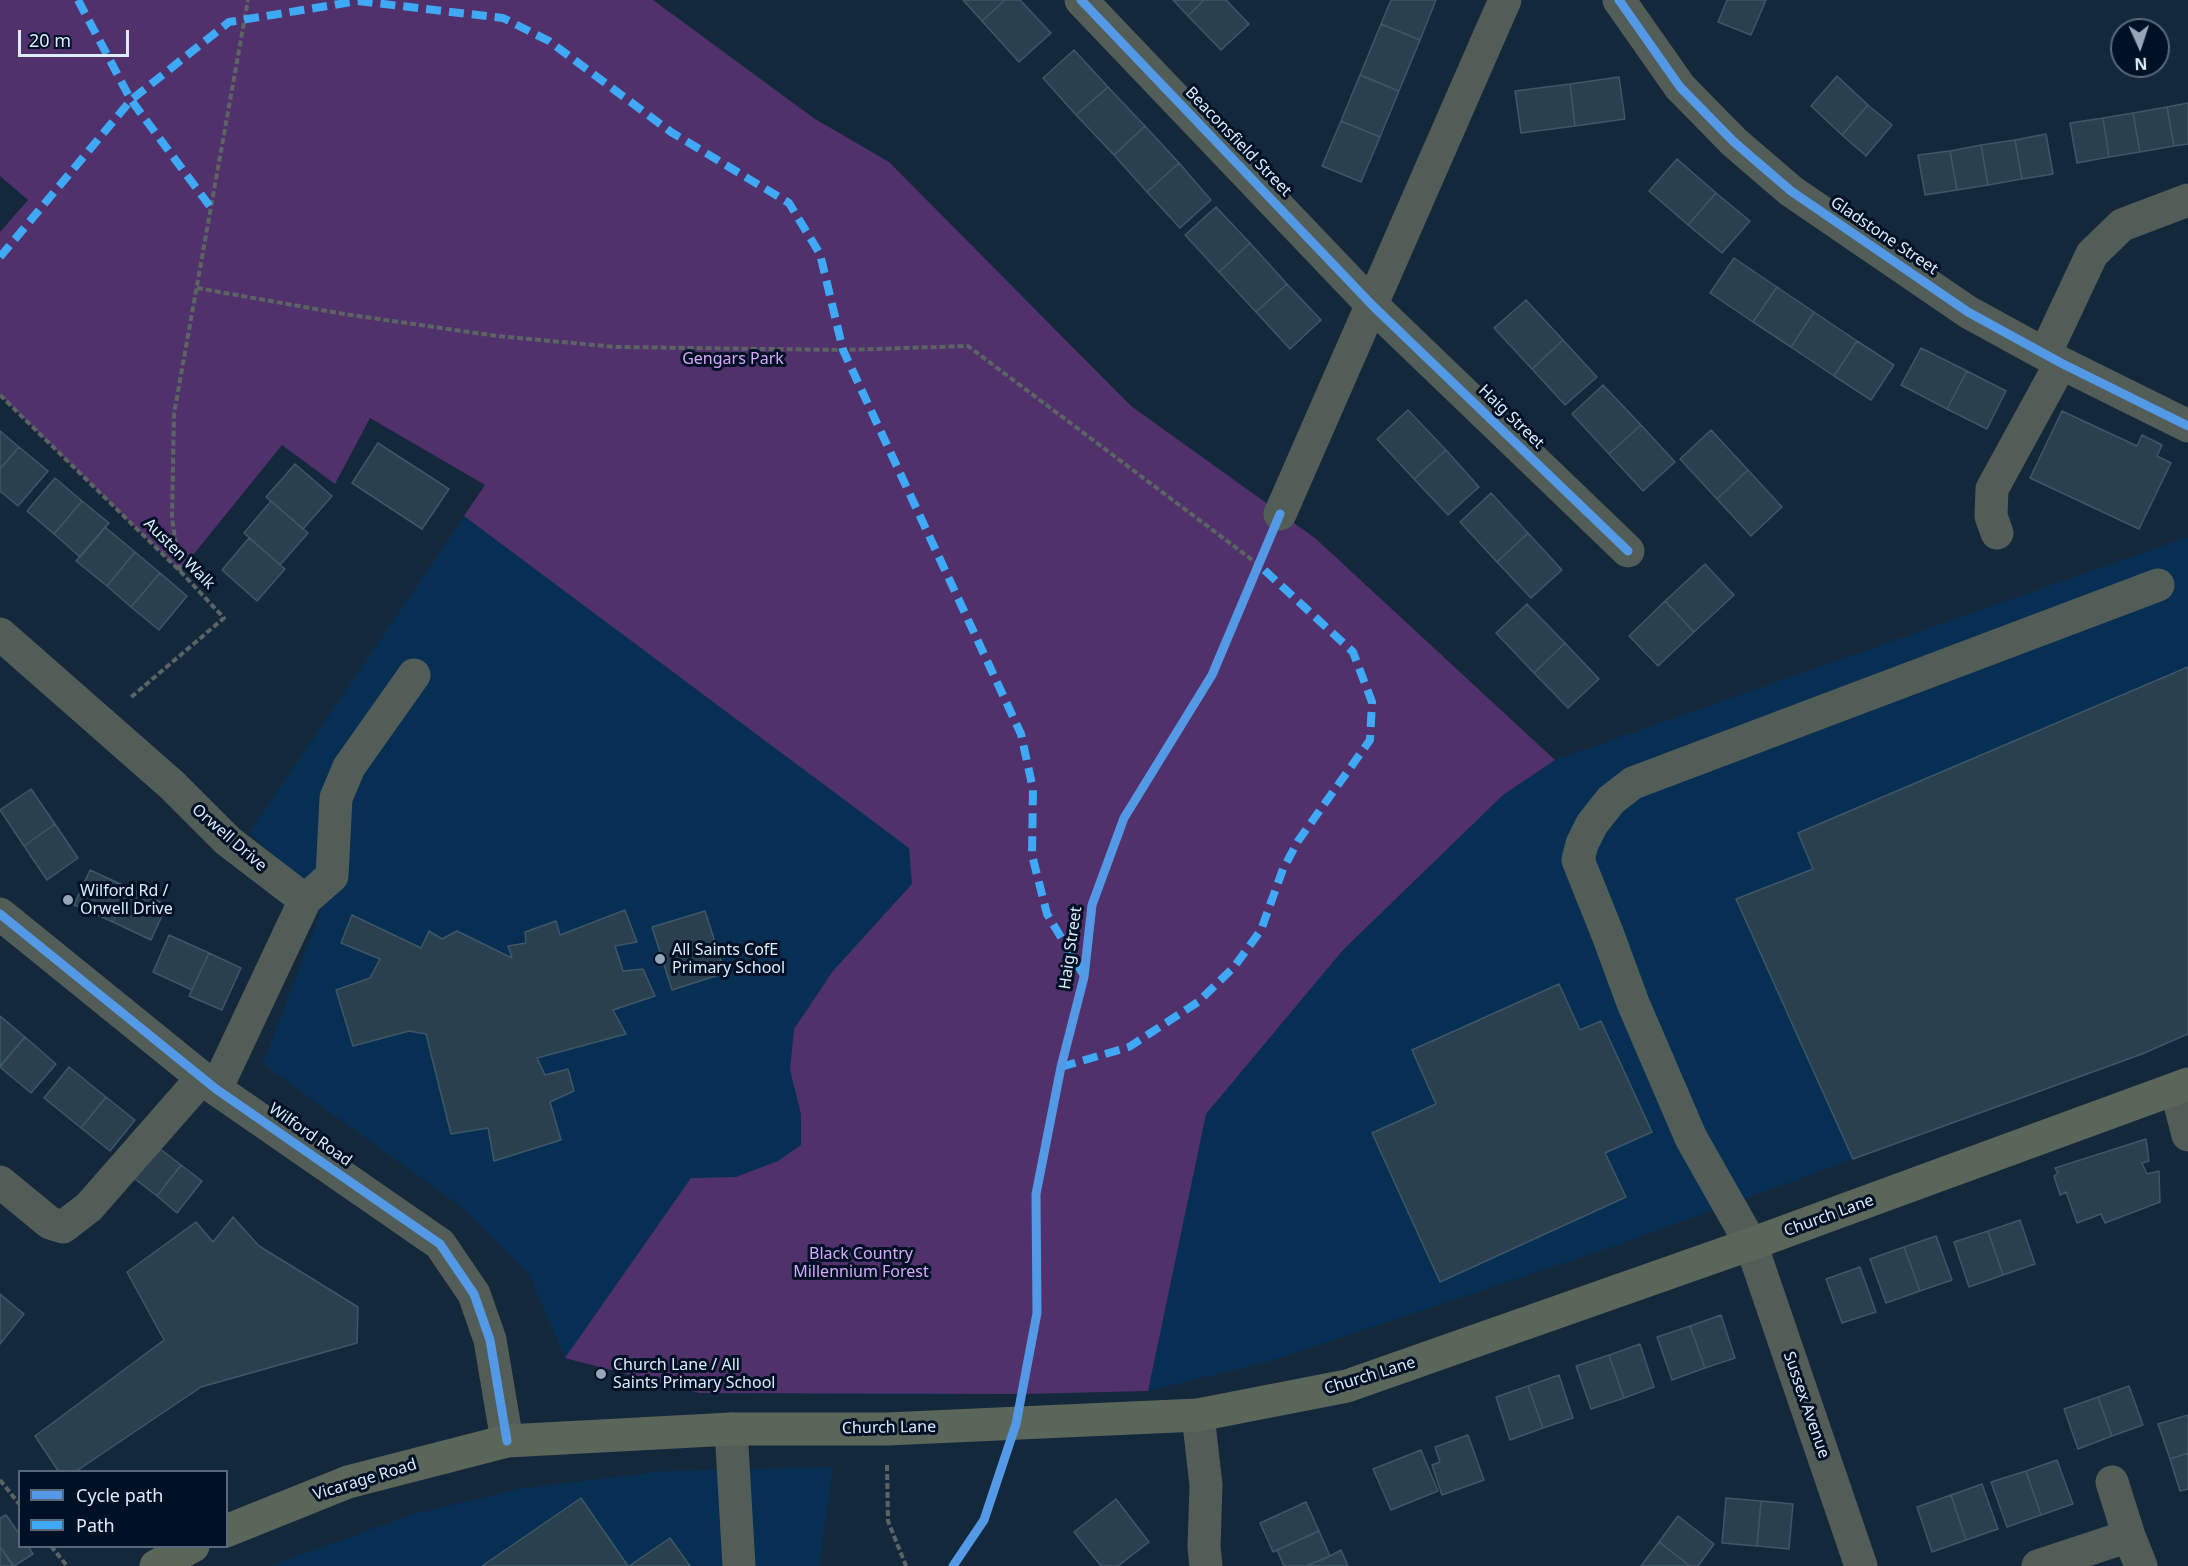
<!DOCTYPE html>
<html>
<head>
<meta charset="utf-8">
<style>
	body { margin:0 }
	#map { position:relative; width:2188px; height:1566px; overflow:hidden; background:#14283c; font-family:"Noto Sans",sans-serif }
	canvas { display:block }
	.legend { position:absolute; left:18px; top:1470px; width:210px; height:78px; box-sizing:border-box; background:#011125; border:2px solid #59697b; margin:0; padding:8px 10px; list-style:none; font-size:18px; color:#ddecfd }
	.legend li { display:flex; align-items:center; gap:12px; height:30px }
	.legend b { width:30px; border:2px solid #59697b }
	.north { position:absolute; left:2110px; top:18px; width:60px; height:60px; box-sizing:border-box; background:#011125; border:2px solid #59697b; border-radius:50%; rotate:177deg; font-size:16px; font-weight:700; line-height:24px; text-align:center; color:#ddecfd }
	.north::after { content:''; display:block; margin:auto; width:21px; height:27px; background:#97a7b9; clip-path:polygon(50% 0,100% 100%,50% 72%,0 100%) }
	.scale { position:absolute; left:18px; top:30px; width:111px; height:27px; box-sizing:border-box; border:3px solid #ddecfd; border-top:0; padding-left:8px; font-size:18px; line-height:21px; white-space:nowrap; color:#ddecfd; -webkit-text-stroke:4px #011125; paint-order:stroke }
</style>
</head>
<body>
<div id="map">
<canvas width="2188" height="1566"></canvas>
<ul class="legend">
<li><b style="height:8px;background:#5399e6"></b>Cycle path</li>
<li><b style="height:8px;background:#3fa9f5"></b>Path</li>
</ul>
<div class="north">N</div>
<div class="scale">20 m</div>
</div>
<script>
const g = document.querySelector('canvas').getContext('2d');
g.lineJoin = 'round';
function fillPath(path, color) { g.fillStyle = color; g.fill(path, 'evenodd'); }
const poly = rows => new Path2D(rows.map(r => 'M' + r).join(''));
function trace(path, color, width, dash) { g.strokeStyle = color; g.lineWidth = width; g.lineCap = dash ? 'butt' : 'round'; g.setLineDash(dash || []); g.stroke(path); }
function label(font, color, halo, rows, align = 'center') {
  g.font = font + ' "Noto Sans",sans-serif'; g.lineWidth = 6; g.setLineDash([]); g.textBaseline = 'middle'; g.strokeStyle = halo; g.fillStyle = color; for (const [text, x, y, turn = 0] of rows) {
    g.save(); g.translate(x, y); g.rotate((+turn || 0) * Math.PI / 180); g.textAlign = isNaN(turn) ? turn : align; if (halo) g.strokeText(text, 0, 0); g.fillText(text, 0, 0); g.restore();
  }
}
fillPath(poly([
	[485,486,934,813,949,1278,956,1395,699,1393,565,1358,529,1274,462,1207,263,1064,325,900,249,833],
	[2188,537,2188,1034,2142,1054,1617,1245,1267,1362,1148,1391,1205,1114,1343,950,1503,795,1555,760],
	[833,1467,819,1566,269,1566,414,1514,519,1489,664,1471]
]), '#072f53');
fillPath(poly([
	[0,0,653,0,815,119,889,162,1131,406,1315,538,1555,760,1503,795,1343,950,1206,1114,1148,1391,1022,1394,699,1393,565,1358,691,1178,736,1177,778,1161,801,1145,801,1114,790,1070,794,1029,833,971,912,884,909,848,464,516,485,485,370,418,335,484,282,445,180,571,0,395,0,232,28,200,0,176]
]), '#51316b');
const building = poly([
	[963,0,1005,0,982,21,963,0],
	[1005,0,1020,0,1051,33,1019,62,982,21,1005,0],
	[1173,0,1204,0,1188,16,1173,0],
	[1204,0,1226,0,1249,24,1221,50,1188,16,1204,0],
	[1391,0,1436,0,1420,40,1381,24,1391,0],
	[1727,0,1766,0,1751,35,1718,22,1727,0],
	[1381,24,1420,40,1399,91,1360,75,1381,24],
	[1074,50,1108,87,1076,115,1043,78,1074,50],
	[1360,75,1399,91,1380,137,1341,121,1360,75],
	[1837,76,1868,105,1842,135,1811,106,1837,76],
	[1619,77,1625,119,1575,126,1570,84,1619,77],
	[1570,84,1575,126,1521,133,1515,91,1570,84],
	[1108,87,1145,126,1114,155,1076,115,1108,87],
	[2188,103,2188,144,2174,146,2167,107,2188,103],
	[1868,105,1892,125,1866,156,1842,135,1868,105],
	[2167,107,2174,146,2140,152,2133,113,2167,107],
	[2133,113,2140,152,2109,157,2103,118,2133,113],
	[2103,118,2109,157,2077,163,2070,123,2103,118],
	[1341,121,1380,137,1361,182,1322,166,1341,121],
	[1145,126,1179,163,1147,192,1114,155,1145,126],
	[2046,134,2053,174,2022,179,2015,140,2046,134],
	[2015,140,2022,179,1988,185,1981,145,2015,140],
	[1981,145,1988,185,1957,190,1950,151,1981,145],
	[1950,151,1957,190,1925,195,1918,155,1950,151],
	[1677,159,1716,193,1688,225,1649,191,1677,159],
	[1179,163,1211,200,1180,228,1147,192,1179,163],
	[1716,193,1750,221,1722,253,1688,225,1716,193],
	[1216,207,1250,243,1219,272,1185,235,1216,207],
	[1250,243,1287,284,1256,312,1219,272,1250,243],
	[1734,258,1777,287,1753,322,1710,293,1734,258],
	[1287,284,1321,320,1290,349,1256,312,1287,284],
	[1777,287,1814,312,1791,347,1753,322,1777,287],
	[1526,300,1563,340,1532,369,1494,328,1526,300],
	[1814,312,1857,341,1834,376,1791,347,1814,312],
	[1563,340,1597,377,1565,405,1532,369,1563,340],
	[1857,341,1894,365,1871,400,1834,376,1857,341],
	[1921,348,1967,371,1947,409,1901,385,1921,348],
	[1967,371,2006,391,1987,429,1947,409,1967,371],
	[1603,385,1641,425,1609,454,1572,414,1603,385],
	[1408,410,1446,450,1414,479,1377,439,1408,410],
	[2062,411,2137,446,2142,435,2162,445,2157,456,2171,463,2139,529,2030,478,2062,411],
	[1641,425,1675,462,1643,491,1609,454,1641,425],
	[1711,430,1748,470,1717,499,1680,459,1711,430],
	[0,431,19,447,0,469,0,431],
	[378,443,449,489,422,529,352,483,378,443],
	[19,447,48,471,18,506,0,491,0,469,19,447],
	[1446,450,1479,487,1448,515,1414,479,1446,450],
	[295,464,332,496,303,529,266,497,295,464],
	[1748,470,1782,507,1751,536,1717,499,1748,470],
	[55,478,82,501,54,534,27,511,55,478],
	[1491,493,1528,533,1497,562,1460,522,1491,493],
	[82,501,109,523,80,557,54,534,82,501],
	[271,501,308,533,280,565,244,533,271,501],
	[105,527,135,552,107,586,76,561,105,527],
	[1528,533,1562,570,1531,598,1497,562,1528,533],
	[249,538,285,569,257,601,222,570,249,538],
	[135,552,160,573,131,607,107,586,135,552],
	[1705,564,1734,595,1694,632,1665,601,1705,564],
	[160,573,187,596,159,630,131,607,160,573],
	[1665,601,1694,632,1658,666,1629,636,1665,601],
	[1527,604,1565,643,1534,673,1496,633,1527,604],
	[1565,643,1599,679,1568,708,1534,673,1565,643],
	[2188,667,2188,1034,2142,1054,1853,1159,1736,899,1813,869,1798,833,2188,667],
	[31,789,55,824,24,846,0,810,31,789],
	[55,824,78,858,47,880,24,846,55,824],
	[90,870,129,888,113,922,74,905,90,870],
	[129,888,167,905,151,940,113,922,129,888],
	[625,910,637,942,615,946,623,971,643,969,655,996,613,1010,626,1034,537,1058,545,1075,568,1069,574,1091,550,1102,561,1140,494,1161,488,1128,451,1134,426,1034,409,1031,353,1046,336,990,370,978,380,959,341,943,352,915,421,948,429,931,442,939,457,931,512,958,508,946,526,943,525,932,556,921,560,935,625,910],
	[705,911,725,973,672,990,652,927,705,911],
	[169,935,209,953,192,990,153,972,169,935],
	[209,953,241,968,222,1010,189,996,209,953],
	[1559,984,1580,1030,1601,1021,1652,1132,1605,1153,1626,1197,1440,1282,1372,1133,1436,1104,1412,1050,1559,984],
	[0,1016,25,1037,0,1066,0,1016],
	[25,1037,56,1064,31,1093,0,1067,25,1037],
	[69,1067,106,1097,81,1128,44,1098,69,1067],
	[106,1097,135,1120,110,1151,81,1128,106,1097],
	[2146,1139,2149,1161,2142,1163,2147,1174,2159,1171,2160,1202,2105,1223,2101,1214,2077,1223,2066,1192,2060,1195,2054,1176,2058,1173,2055,1168,2146,1139],
	[155,1145,181,1165,157,1196,131,1176,155,1145],
	[181,1165,202,1181,177,1213,157,1196,181,1165],
	[233,1217,259,1246,358,1307,357,1343,201,1387,75,1472,59,1472,35,1436,164,1340,127,1272,196,1222,213,1242,233,1217],
	[2020,1220,2035,1264,2003,1275,1988,1231,2020,1220],
	[1988,1231,2003,1275,1969,1287,1954,1242,1988,1231],
	[1936,1236,1952,1280,1920,1291,1904,1247,1936,1236],
	[1904,1247,1920,1291,1886,1303,1870,1259,1904,1247],
	[1860,1267,1876,1312,1842,1323,1826,1279,1860,1267],
	[0,1294,24,1314,0,1344,0,1294],
	[1721,1315,1735,1358,1705,1368,1690,1326,1721,1315],
	[1690,1326,1705,1368,1672,1380,1657,1337,1690,1326],
	[1640,1344,1654,1387,1624,1398,1609,1355,1640,1344],
	[1609,1355,1624,1398,1591,1409,1576,1366,1609,1355],
	[1559,1375,1573,1418,1543,1428,1528,1386,1559,1375],
	[1528,1386,1543,1428,1510,1440,1496,1397,1528,1386],
	[2129,1386,2143,1425,2112,1436,2098,1397,2129,1386],
	[2098,1397,2112,1436,2078,1449,2064,1409,2098,1397],
	[2188,1415,2188,1453,2170,1459,2158,1424,2188,1415],
	[1468,1435,1484,1480,1442,1495,1432,1465,1440,1462,1435,1447,1468,1435],
	[1421,1450,1438,1491,1391,1510,1373,1469,1421,1450],
	[2188,1453,2188,1489,2180,1491,2170,1459,2188,1453],
	[2057,1460,2073,1504,2041,1515,2026,1471,2057,1460],
	[2026,1471,2041,1515,2007,1527,1991,1482,2026,1471],
	[1982,1484,1998,1529,1966,1540,1951,1495,1982,1484],
	[1951,1495,1966,1540,1932,1552,1917,1507,1951,1495],
	[581,1498,628,1566,482,1566,581,1498],
	[1726,1498,1761,1501,1757,1546,1722,1543,1726,1498],
	[1116,1499,1149,1542,1118,1566,1101,1566,1074,1532,1116,1499],
	[1761,1501,1793,1504,1789,1549,1757,1546,1761,1501],
	[1306,1502,1319,1531,1273,1552,1260,1523,1306,1502],
	[6,1515,20,1535,20,1546,28,1546,33,1554,14,1566,0,1547,0,1518,6,1515],
	[1678,1516,1714,1544,1698,1566,1690,1566,1659,1542,1678,1516],
	[1319,1531,1330,1556,1306,1566,1284,1566,1277,1550,1319,1531],
	[670,1538,690,1566,629,1566,670,1538],
	[1659,1542,1690,1566,1641,1566,1659,1542],
	[0,1547,13,1566,0,1566,0,1547],
	[1341,1550,1348,1566,1306,1566,1330,1556,1341,1550]
]);
fillPath(building, '#2b404e');
trace(building, '#3e5767', 1.5);
trace(poly([
	[197,288,344,314,497,336,616,347,843,350,968,346,1259,565],
	[0,395,180,571,224,618,129,699],
	[180,571,172,518,174,414,248,0],
	[887,1465,888,1521,906,1566],
	[0,1480,20,1505],
	[51,1546,67,1566]
]), '#5a6463', 4, [6, 3]);
trace(poly([
	[1081,0,1373,306,1628,551],
	[1619,0,1680,87,1734,142,1791,191,1968,312,2061,363,2188,426],
	[2045,354,2092,254,2122,225,2188,200],
	[1280,514,1505,0],
	[1997,533,1991,516,1992,489,2061,363],
	[0,634,172,785,228,841,305,900,216,1089],
	[305,900,332,876,336,798,349,767,414,675],
	[0,914,216,1089,440,1244,474,1294,490,1340,507,1441],
	[2176,1089,2188,1135],
	[0,1182,50,1223,63,1227,89,1207,202,1078],
	[1198,1415,1206,1485,1204,1547,1206,1566],
	[731,1429,739,1566],
	[2112,1482,2129,1536,2141,1566],
	[1861,1566,1751,1244,1691,1138,1633,1003,1608,935,1578,860,1582,844,1592,824,1611,800,1633,783,2158,585],
	[2038,1566,2129,1536]
]), '#535d57', 33);
trace(poly([
	[226,1531,348,1482,507,1441,731,1429,887,1429,1198,1415,1347,1386,1751,1244,2188,1084],
	[156,1566,193,1546]
]), '#5b665b', 33);
trace(poly([
	[78,0,131,100,212,209],
	[0,257,131,100,229,22,358,1,503,18,549,41,671,132,789,203,820,254,843,350,1021,734,1033,789,1032,855,1047,914,1083,974],
	[1061,1067,1129,1047,1198,1002,1234,967,1261,930,1283,869,1298,841,1370,740,1372,702,1353,652,1259,565]
]), '#3fa9f5', 8, [15, 8]);
trace(poly([
	[1081,0,1373,306,1628,551],
	[1619,0,1680,87,1734,142,1791,191,1968,312,2061,363,2188,426],
	[0,914,216,1089,440,1244,474,1294,490,1340,507,1441],
	[953,1566,984,1520,1016,1424,1037,1313,1036,1194,1061,1067,1084,977,1092,905,1124,818,1212,675,1280,514]
]), '#5399e6', 9);
for (const [x, y, r, color] of [
	[68,900,6,"#97a7b9"],
	[660,959,6,"#97a7b9"],
	[601,1374,6,"#97a7b9"]
]) { const dot = new Path2D(); dot.arc(x, y, r, 0, 2 * Math.PI); g.fillStyle = color; g.fill(dot); trace(dot, '#011125', 2); }
label('16px', '#ddecfd', '#011125', [
	["Beaconsfield Street",1238,142,46],
	["Gladstone Street",1884,236,34],
	["Haig Street",1511,417,44],
	["Austen Walk",179,554,45],
	["Orwell Drive",229,838,41],
	["Haig Street",1071,948,-82],
	["Wilford Road",310,1135,35],
	["Church Lane",1829,1216,-20],
	["Church Lane",1370,1376,-17],
	["Sussex Avenue",1806,1405,71],
	["Church Lane",889,1428,-1],
	["Vicarage Road",365,1480,-17]
]);
label('16px', '#daa8fb', '#011125', [
	["Gengars Park",733,359],
	["Black Country",861,1254],
	["Millennium Forest",861,1272]
]);
label('16px', '#ddecfd', '#011125', [
	["Wilford Rd /",80,891],
	["Orwell Drive",80,909],
	["All Saints CofE",672,950],
	["Primary School",672,968],
	["Church Lane / All",613,1365],
	["Saints Primary School",613,1383]
], 'left');
</script>
</body>
</html>
